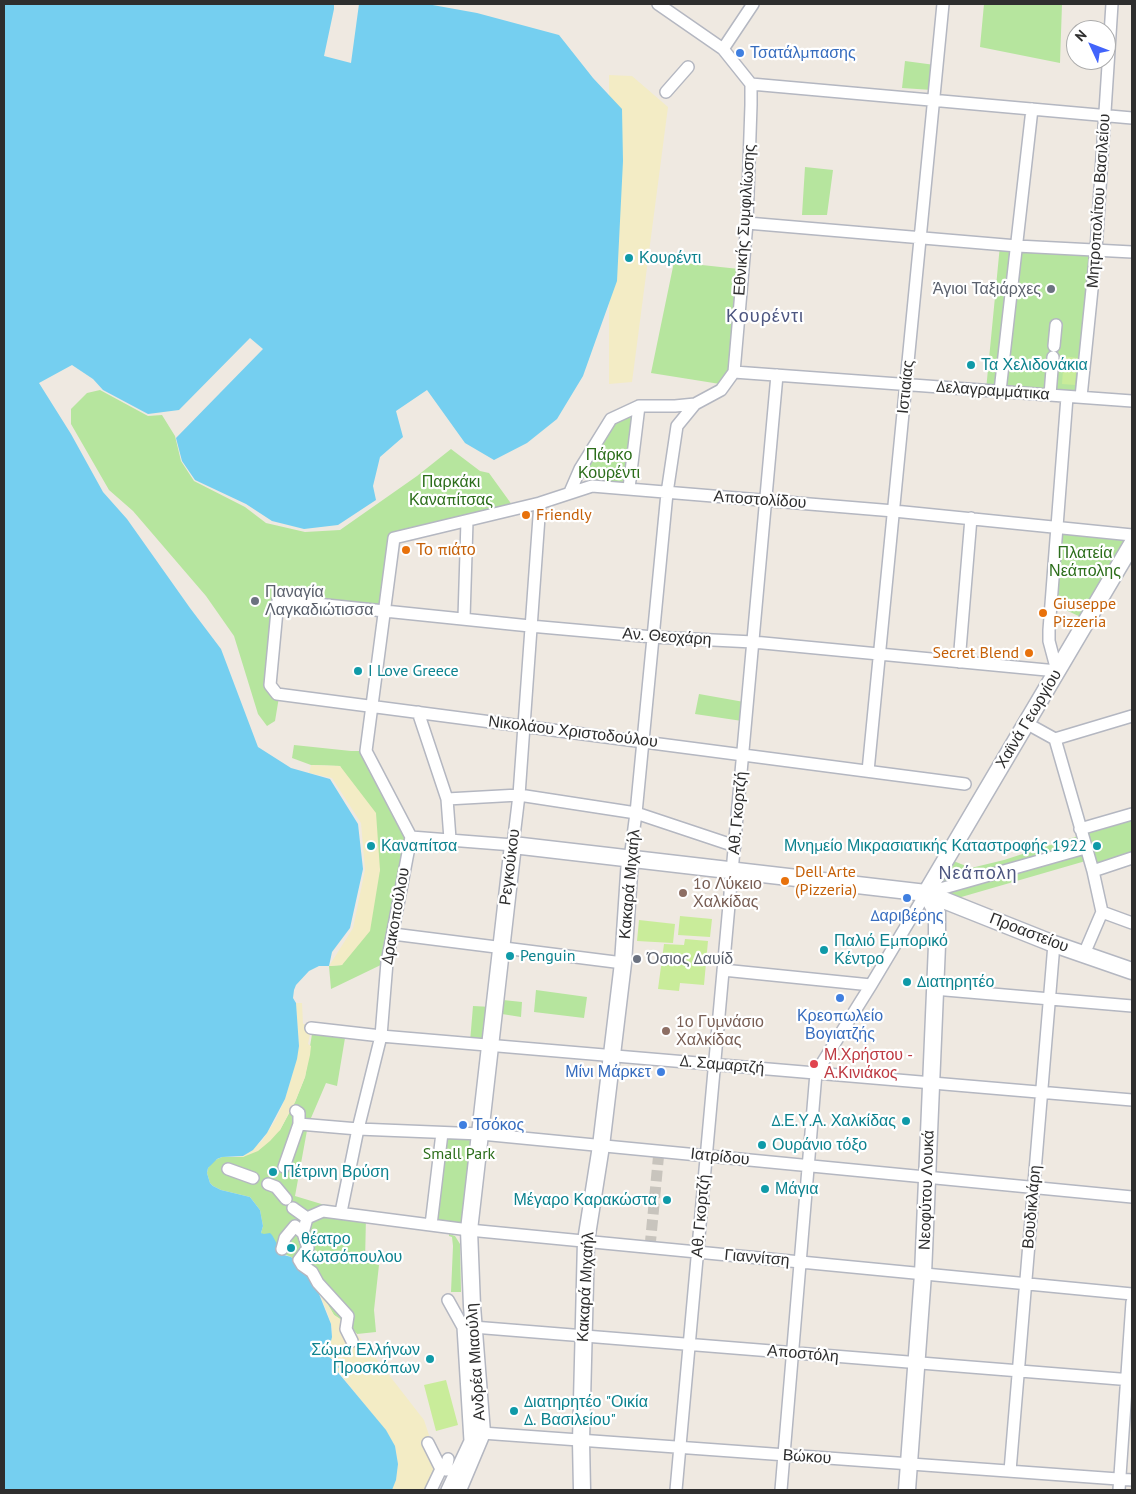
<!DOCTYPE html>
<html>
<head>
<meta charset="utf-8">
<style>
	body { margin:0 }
	#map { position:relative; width:1136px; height:1494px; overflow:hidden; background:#efe9e1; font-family:"PT Sans",sans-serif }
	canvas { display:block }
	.frame { position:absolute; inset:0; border:5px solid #2e2e2e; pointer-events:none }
	.north { position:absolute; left:1066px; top:20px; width:50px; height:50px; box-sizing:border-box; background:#fff; border:1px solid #ababab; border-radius:50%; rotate:313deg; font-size:14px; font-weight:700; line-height:20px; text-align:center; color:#2e2e2e }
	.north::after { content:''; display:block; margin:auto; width:18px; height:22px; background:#4264fb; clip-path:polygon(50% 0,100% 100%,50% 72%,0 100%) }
</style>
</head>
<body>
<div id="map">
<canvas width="1136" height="1494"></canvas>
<div class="frame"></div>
<div class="north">N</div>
</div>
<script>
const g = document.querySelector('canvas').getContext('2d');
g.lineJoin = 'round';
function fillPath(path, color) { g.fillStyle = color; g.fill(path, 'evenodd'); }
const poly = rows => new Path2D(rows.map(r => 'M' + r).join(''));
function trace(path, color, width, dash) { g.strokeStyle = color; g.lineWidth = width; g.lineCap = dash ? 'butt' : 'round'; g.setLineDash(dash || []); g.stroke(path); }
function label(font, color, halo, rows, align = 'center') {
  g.font = font + ' "PT Sans",sans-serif'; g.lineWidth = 4.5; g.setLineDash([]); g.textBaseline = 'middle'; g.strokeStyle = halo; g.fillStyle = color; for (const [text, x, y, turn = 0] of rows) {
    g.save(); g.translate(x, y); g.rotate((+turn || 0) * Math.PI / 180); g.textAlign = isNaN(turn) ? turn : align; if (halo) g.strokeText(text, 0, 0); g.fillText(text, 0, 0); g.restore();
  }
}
fillPath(poly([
	[984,4,1062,4,1060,63,980,47],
	[905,61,935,65,932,90,902,88],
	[805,167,833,170,827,215,802,215],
	[1000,245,1096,250,1081,397,986,390],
	[674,262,739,269,730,368,720,384,651,373],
	[100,390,148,416,162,415,175,436,181,461,194,481,245,507,266,523,305,532,340,530,417,476,451,449,480,471,489,473,515,509,394,538,385,610,278,600,270,685,279,697,275,721,267,726,258,714,234,636,206,596,133,511,109,490,71,424,71,409,87,393],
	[639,406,629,488,592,486,580,469,611,419],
	[1056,526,1132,535,1087,620,1051,603],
	[699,694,744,702,742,721,695,714],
	[294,745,351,751,366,751,411,837,387,962,331,989,329,966,342,965,380,870,340,766,311,765,292,758],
	[1132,814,1132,858,1093,871,1089,860,951,900,926,893,946,858,971,868,1004,860,1081,835],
	[536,990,587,997,584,1018,534,1012],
	[503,1000,522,1002,521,1017,502,1014],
	[473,1006,492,1007,488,1044,470,1042],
	[313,1028,346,1032,337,1086,326,1083,308,1125,295,1196,328,1206,326,1210,366,1216,365,1262,379,1265,374,1310,376,1332,357,1334,343,1321,334,1315,315,1283,296,1262,291,1257,278,1251,261,1233,263,1226,260,1210,250,1197,221,1190,213,1186,210,1183,207,1173,208,1168,213,1161,222,1157,243,1157,280,1130,295,1102,305,1077],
	[442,1133,481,1134,469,1230,431,1225],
	[449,1234,455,1236,460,1244,461,1292,451,1292,453,1246,452,1237,449,1236]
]), '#b6e59e');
fillPath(poly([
	[609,75,632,76,668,107,632,382,609,384],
	[311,765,340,766,376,813,380,870,370,931,342,965,329,966,353,928,365,870,361,823,332,778,309,773],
	[296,1003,302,1003,303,1024,312,1024,308,1044,311,1046,310,1055,305,1077,295,1102,280,1130,270,1141,258,1151,243,1157,237,1156,243,1156,262,1141,276,1119,285,1099,292,1075,299,1046],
	[315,1283,334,1315,343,1321,357,1334,424,1420,430,1438,423,1441,434,1471,425,1490,392,1490,396,1480,398,1464,395,1446,386,1431,336,1369,339,1367,325,1352,324,1343,332,1337,332,1328,328,1314]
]), '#f3ecc5');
fillPath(poly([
	[1064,356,1077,358,1075,385,1062,384],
	[680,916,712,919,710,937,678,935],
	[639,920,675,924,673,943,637,941],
	[685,939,708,941,704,985,680,983,679,991,658,989,664,944,684,945],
	[446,1380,458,1425,436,1431,424,1385]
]), '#c9ec9a');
fillPath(poly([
	[4,4,334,4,334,9,324,56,351,63,359,4,427,4,477,13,559,35,593,78,622,109,623,161,617,281,599,331,583,376,557,419,527,443,494,460,465,443,427,390,396,411,403,437,380,457,373,486,376,500,338,525,304,529,272,521,246,504,195,480,182,461,176,438,263,349,250,338,179,410,148,414,103,390,93,379,72,365,39,383,71,434,103,492,127,519,190,608,221,649,258,747,291,768,330,779,358,824,363,869,350,928,332,952,329,966,319,966,309,971,296,985,294,990,293,998,296,1003,299,1046,297,1059,285,1099,267,1133,253,1150,243,1156,222,1157,217,1159,208,1168,207,1173,210,1183,213,1186,221,1190,250,1197,260,1210,263,1226,261,1233,264,1234,270,1233,272,1235,277,1244,277,1253,291,1257,313,1279,331,1324,332,1337,331,1341,324,1343,325,1352,339,1367,336,1370,386,1430,395,1446,398,1464,396,1480,392,1490,4,1490]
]), '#75cff0');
trace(poly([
	[650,1247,659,1151]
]), '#c8c4bd', 11, [11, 5.5]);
const street = poly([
	[723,49,753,4],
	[751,84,1132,118],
	[666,92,688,67],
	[747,223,1017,246,1132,252],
	[1054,346,1056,325],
	[734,372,1132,401],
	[1000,391,1032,109],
	[1050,395,1053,357],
	[1081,397,1096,250,1112,4],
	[629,488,639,406],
	[570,492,580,469,611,419,639,406,675,406,695,404,721,390,734,372,747,223,751,105,751,84,723,49,658,4],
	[464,618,467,521],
	[959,662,971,518],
	[418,712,447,799,450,839],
	[1026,723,1055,739,1132,716],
	[1055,739,1093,871,1102,912,1084,954],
	[868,771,943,4],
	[965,784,277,694,270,685,278,600,530,626,653,637,753,642,1057,671,1049,641,1049,630,1067,397],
	[447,799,519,795,636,813,735,846],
	[1080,829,1132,814],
	[411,837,513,845,519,795,540,503],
	[630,859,636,813,667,493,677,426,695,404],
	[1093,871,1132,858],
	[1102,912,1132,923],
	[393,934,623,963],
	[723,970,871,985],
	[934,989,1132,1006],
	[311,1028,381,1036,1132,1100],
	[299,1124,358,1129,481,1134,1132,1197],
	[284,1167,299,1124,299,1113,296,1111],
	[228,1169,253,1178],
	[268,1184,276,1187,286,1199],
	[293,1208,307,1218],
	[341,1212,358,1129,381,1036,387,962,411,837,366,751,394,538,540,503,592,486,894,511,1132,535],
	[431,1225,442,1133],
	[303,1233,308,1248,299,1260,302,1265,312,1272,318,1283,348,1316,346,1329,352,1341],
	[282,1249,285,1238,295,1226,303,1233,307,1218,323,1211,469,1230,1132,1294],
	[473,1327,1132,1380],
	[482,1433,1132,1480],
	[428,1443,441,1469],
	[446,1470,448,1459],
	[1010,1471,1054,944],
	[431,1490,441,1469],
	[447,1490,470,1441,463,1327,448,1300],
	[676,1490,777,375],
	[781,1490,816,1073,871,985,926,893,1085,848],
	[1119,1490,1132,1302]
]);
const secondary = poly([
	[926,893,1132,544],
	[458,1490,482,1433,472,1306,469,1230,513,845,926,893,1054,944,1132,971],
	[582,1490,581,1441,586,1241,601,1146,623,963,630,859],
	[907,1490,923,1274,937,945,937,913,926,893]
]);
trace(street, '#b4b7c1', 14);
trace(secondary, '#b4b7c1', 19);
trace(street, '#fff', 11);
trace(secondary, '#fff', 16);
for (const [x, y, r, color] of [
	[740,53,5,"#3f7fe0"],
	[629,258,5,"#0f9aa8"],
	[1051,289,5,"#6b7280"],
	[971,365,5,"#0f9aa8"],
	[526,515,5,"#e8710a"],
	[406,550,5,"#e8710a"],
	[255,601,5,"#6b7280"],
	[1043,613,5,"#e8710a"],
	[1029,653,5,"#e8710a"],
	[358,671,5,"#0f9aa8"],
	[371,846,5,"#0f9aa8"],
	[1097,846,5,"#0f9aa8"],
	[785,881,5,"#e8710a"],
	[683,893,5,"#8d6e63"],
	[907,898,5,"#3f7fe0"],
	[824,950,5,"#0f9aa8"],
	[510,956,5,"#0f9aa8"],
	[637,959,5,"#6b7280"],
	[907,982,5,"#0f9aa8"],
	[840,998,5,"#3f7fe0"],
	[666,1031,5,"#8d6e63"],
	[814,1064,5,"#e0444e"],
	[661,1072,5,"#3f7fe0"],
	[906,1121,5,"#0f9aa8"],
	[463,1125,5,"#3f7fe0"],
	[762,1145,5,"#0f9aa8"],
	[273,1172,5,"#0f9aa8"],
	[765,1189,5,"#0f9aa8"],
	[667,1200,5,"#0f9aa8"],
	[291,1248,5,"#0f9aa8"],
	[430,1359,5,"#0f9aa8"],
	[514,1411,5,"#0f9aa8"]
]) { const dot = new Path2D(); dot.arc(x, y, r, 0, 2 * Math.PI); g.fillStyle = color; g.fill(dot); trace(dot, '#fff', 2); }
label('16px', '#366cbe', '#fff', [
	["Τσατάλμπασης",750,53],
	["Δαριβέρης",907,916,"center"],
	["Κρεοπωλείο",840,1016,"center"],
	["Βογιατζής",840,1034,"center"],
	["Μίνι Μάρκετ",651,1072,"right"],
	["Τσόκος",473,1125]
], 'left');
label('16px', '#2e2e2e', '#fff', [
	["Μητροπολίτου Βασιλείου",1099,201,-86],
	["Εθνικής Συμφιλίωσης",745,220,-86],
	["Ιστιαίας",906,387,-84],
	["Δελαγραμμάτικα",993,391,4],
	["Αποστολίδου",760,500,4],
	["Αν. Θεοχάρη",667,637,4],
	["Χαϊνά Γεωργίου",1029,719,-59],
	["Νικολάου Χριστοδούλου",573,732,7],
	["Αθ. Γκορτζή",738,813,-85],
	["Ρεγκούκου",510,867,-83],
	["Κακαρά Μιχαήλ",630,884,-85],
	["Δρακοπούλου",396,916,-80],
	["Προαστείου",1029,933,21],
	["Δ. Σαμαρτζή",722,1065,5],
	["Ιατρίδου",720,1157,6],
	["Νεοφύτου Λουκά",927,1190,-88],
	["Βουδικλάρη",1032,1207,-85],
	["Αθ. Γκορτζή",701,1216,-85],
	["Γιαννίτση",757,1258,5],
	["Κακαρά Μιχαήλ",586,1287,-87],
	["Αποστόλη",803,1354,5],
	["Ανδρέα Μιαούλη",476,1362,-94],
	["Βώκου",807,1457,4]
]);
label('16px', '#0d838f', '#fff', [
	["Κουρέντι",639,258],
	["Τα Χελιδονάκια",981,365],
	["I Love Greece",368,671],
	["Καναπίτσα",381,846],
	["Μνημείο Μικρασιατικής Καταστροφής 1922",1087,846,"right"],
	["Παλιό Εμπορικό",834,941],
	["Κέντρο",834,959],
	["Penguin",520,956],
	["Διατηρητέο",917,982],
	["Δ.Ε.Υ.Α. Χαλκίδας",896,1121,"right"],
	["Ουράνιο τόξο",772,1145],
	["Πέτρινη Βρύση",283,1172],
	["Μάγια",775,1189],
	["Μέγαρο Καρακώστα",657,1200,"right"],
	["θέατρο",301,1239],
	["Κωτσόπουλου",301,1257],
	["Σώμα Ελλήνων",420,1350,"right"],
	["Προσκόπων",420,1368,"right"],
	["Διατηρητέο \"Οικία",524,1402],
	["Δ. Βασιλείου\"",524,1420]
], 'left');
label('16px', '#5b616d', '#fff', [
	["Άγιοι Ταξιάρχες",1041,289,"right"],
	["Παναγία",265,592],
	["Λαγκαδιώτισσα",265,610],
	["Όσιος Δαυίδ",647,959]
], 'left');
label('16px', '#2c6e1b', '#fff', [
	["Πάρκο",609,455],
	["Κουρέντι",609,473],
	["Παρκάκι",451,482],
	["Καναπίτσας",451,500],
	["Πλατεία",1085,553],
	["Νεάπολης",1085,571],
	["Small Park",459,1154]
]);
label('16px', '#c56008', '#fff', [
	["Friendly",536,515],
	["Το πιάτο",416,550],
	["Giuseppe",1053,604],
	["Pizzeria",1053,622],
	["Secret Blend",1019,653,"right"],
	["Dell Arte",795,872],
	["(Pizzeria)",795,890]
], 'left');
label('16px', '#785e54', '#fff', [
	["1ο Λύκειο",693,884],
	["Χαλκίδας",693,902],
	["1ο Γυμνάσιο",676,1022],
	["Χαλκίδας",676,1040]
], 'left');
label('16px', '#be3a42', '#fff', [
	["Μ.Χρήστου -",824,1055],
	["Α.Κινιάκος",824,1073]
], 'left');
g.letterSpacing = '1px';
label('18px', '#4d5680', '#fff', [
	["Κουρέντι",765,317],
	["Νεάπολη",978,874]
]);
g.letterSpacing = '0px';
</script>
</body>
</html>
